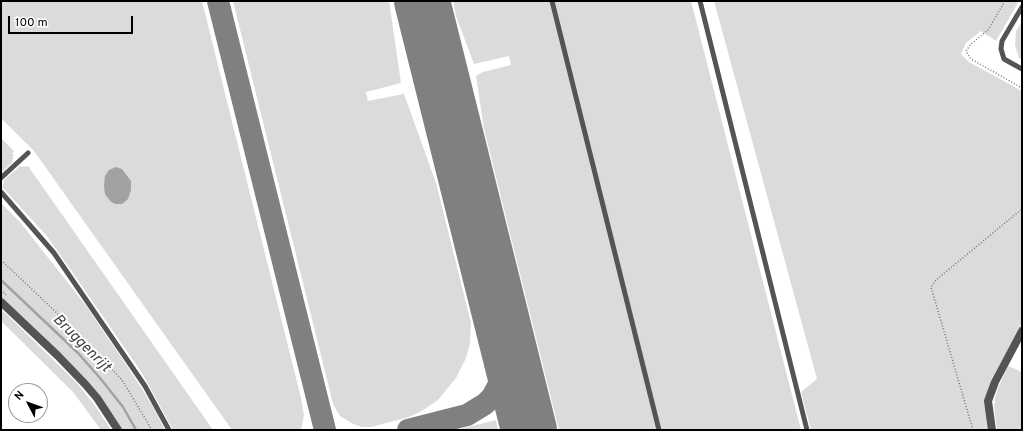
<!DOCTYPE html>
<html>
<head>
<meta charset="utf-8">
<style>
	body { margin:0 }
	#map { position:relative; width:1023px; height:431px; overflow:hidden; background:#fff; font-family:Overpass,sans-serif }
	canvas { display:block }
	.frame { position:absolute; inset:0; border:2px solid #000; pointer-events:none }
	.north { position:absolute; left:8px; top:383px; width:40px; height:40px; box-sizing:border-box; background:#fff; border:1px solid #999; border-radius:50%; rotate:311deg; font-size:11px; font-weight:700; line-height:16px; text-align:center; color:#000 }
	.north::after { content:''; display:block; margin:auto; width:14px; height:18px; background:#000; clip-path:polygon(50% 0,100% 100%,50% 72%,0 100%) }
	.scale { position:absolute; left:8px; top:16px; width:125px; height:18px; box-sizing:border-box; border:2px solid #000; border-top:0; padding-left:5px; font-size:12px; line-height:14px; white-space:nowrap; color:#000; -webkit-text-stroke:3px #fff; paint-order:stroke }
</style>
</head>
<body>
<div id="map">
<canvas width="1023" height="431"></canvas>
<div class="frame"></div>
<div class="north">N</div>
<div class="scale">100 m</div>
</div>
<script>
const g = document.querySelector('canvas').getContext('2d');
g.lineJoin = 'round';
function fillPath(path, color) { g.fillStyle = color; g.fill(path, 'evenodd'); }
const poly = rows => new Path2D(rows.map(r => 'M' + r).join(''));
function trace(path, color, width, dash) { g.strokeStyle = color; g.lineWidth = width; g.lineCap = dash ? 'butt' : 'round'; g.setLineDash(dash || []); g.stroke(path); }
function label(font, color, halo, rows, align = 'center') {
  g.font = font + ' Overpass,sans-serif'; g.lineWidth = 4; g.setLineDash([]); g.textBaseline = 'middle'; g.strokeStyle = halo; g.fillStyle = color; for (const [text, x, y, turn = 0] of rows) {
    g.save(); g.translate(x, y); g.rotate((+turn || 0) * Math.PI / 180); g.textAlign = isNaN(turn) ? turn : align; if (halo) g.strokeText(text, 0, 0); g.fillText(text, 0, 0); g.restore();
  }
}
fillPath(poly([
	[1,1,202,1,301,398,304,415,301,430,232,430,34,151,1,118],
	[233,1,389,1,401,83,366,92,368,101,404,94,436,183,471,323,470,343,466,358,456,378,438,400,420,412,409,417,371,427,362,427,353,424,340,416,333,404],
	[453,1,691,1,801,430,559,430,484,129,476,76,483,72,511,65,509,56,474,64,456,16],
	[714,1,1019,1,996,41,981,31,966,43,961,54,969,62,1022,91,1022,323,991,381,988,392,989,430,811,430,801,392,817,379],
	[1022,21,1022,60,1019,58,1015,45,1016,31],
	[1,138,14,151,12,153,14,155,12,157,14,158,12,160,13,162,1,173],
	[20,166,22,167,24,166,25,167,28,166,213,430,173,430,142,373,68,266,46,235,2,187,4,183,3,181],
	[1,203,20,222,87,307,139,384,153,407,165,430,121,430,71,366,1,297],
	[1,309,76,382,96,407,111,430,101,430,73,392,1,321],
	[1008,366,1022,372,1022,430,997,430,994,407,995,398,998,388],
	[496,420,498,430,456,430]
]), '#dbdbdb');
fillPath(poly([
	[116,167,122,169,131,181,131,190,128,199,122,204,115,204,110,201,105,194,104,186,105,176,109,170]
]), '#a2a2a2');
trace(poly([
	[1,280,78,353,100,378,123,407,136,430]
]), '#a2a2a2', 2.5);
trace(poly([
	[218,1,325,430],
	[408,430,467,415,485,404,492,397,504,375,507,364,507,349,504,331]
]), '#808080', 22);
trace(poly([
	[422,1,529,430]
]), '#808080', 56);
trace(poly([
	[1005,1,988,30,971,44,966,51,971,59,1022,88],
	[1,260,79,334,122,380,152,430],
	[1,290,7,296],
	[973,430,931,287,936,280,1022,209]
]), '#767676', 1.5, [1, 2]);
trace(poly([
	[552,1,659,430],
	[700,1,807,430],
	[1022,7,1002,41,1001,49,1004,59,1022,69],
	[1,178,28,153],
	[1,192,54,253,145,386,169,430]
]), '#545454', 5);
trace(poly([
	[1,302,58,356,85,384,97,398,118,430],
	[992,430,988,401,995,382,1022,331]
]), '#545454', 8);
label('italic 15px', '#434343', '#fff', [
	["Bruggenrijt",81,344,45]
]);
</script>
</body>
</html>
